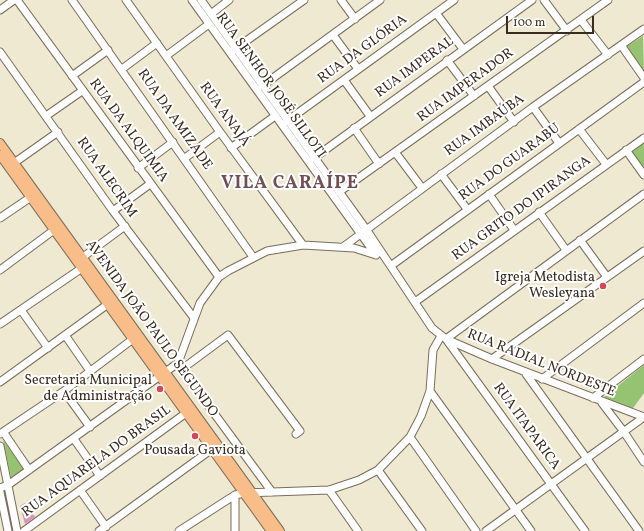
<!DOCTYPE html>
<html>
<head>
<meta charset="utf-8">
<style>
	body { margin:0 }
	#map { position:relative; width:644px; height:531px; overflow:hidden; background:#eee9d0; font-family:Vollkorn,serif }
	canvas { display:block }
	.scale { position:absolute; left:506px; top:16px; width:88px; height:18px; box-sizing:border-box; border:2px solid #3b2a1e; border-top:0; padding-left:5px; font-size:12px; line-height:14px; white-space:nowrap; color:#3b2a1e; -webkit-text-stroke:3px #fff; paint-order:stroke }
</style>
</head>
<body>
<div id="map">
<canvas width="644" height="531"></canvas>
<div class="scale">100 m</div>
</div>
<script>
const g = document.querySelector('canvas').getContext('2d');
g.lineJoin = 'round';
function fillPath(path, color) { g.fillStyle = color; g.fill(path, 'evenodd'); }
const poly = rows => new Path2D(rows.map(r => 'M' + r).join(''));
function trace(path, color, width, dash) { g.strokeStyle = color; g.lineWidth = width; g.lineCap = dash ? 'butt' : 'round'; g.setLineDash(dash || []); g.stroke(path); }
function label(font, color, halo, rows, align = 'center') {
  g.font = font + ' Vollkorn,serif'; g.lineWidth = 4; g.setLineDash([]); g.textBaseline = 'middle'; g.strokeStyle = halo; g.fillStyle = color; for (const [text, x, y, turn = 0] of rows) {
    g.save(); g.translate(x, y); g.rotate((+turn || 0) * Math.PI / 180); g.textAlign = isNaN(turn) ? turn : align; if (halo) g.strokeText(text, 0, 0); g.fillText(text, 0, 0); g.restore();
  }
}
fillPath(poly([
	[643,36,644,73,626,47],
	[644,141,644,171,630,151],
	[644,365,644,393,631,411,604,397],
	[3,440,24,469,11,477]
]), '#95c372');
fillPath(poly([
	[25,503,35,517,25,524,20,506]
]), '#d694bc');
const minor = poly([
	[17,0,219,277],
	[72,0,253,257],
	[126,0,220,132,303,245],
	[192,0,376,255],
	[201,0,366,229,432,328,446,339,492,359,644,417],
	[341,0,355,19],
	[544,0,567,31],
	[0,10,14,0],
	[436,13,463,49],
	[211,14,229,0],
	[581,20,608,55],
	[333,35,358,69],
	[621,45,644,78],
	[232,51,304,0],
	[0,52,113,211,194,318],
	[166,56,209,24],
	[447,60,474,96],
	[122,69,157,43],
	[72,76,108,50],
	[344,80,370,116],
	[262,86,380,0],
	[488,86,514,122],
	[533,107,559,143],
	[46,116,82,91],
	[287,121,454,0],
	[354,128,379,164],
	[579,129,606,164],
	[231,148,275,116],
	[626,150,644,175],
	[395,152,422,188],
	[185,158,220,132],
	[314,158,532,0],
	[14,163,58,132],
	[138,168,173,142],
	[441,174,467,209],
	[339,192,608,0],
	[489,194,514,230],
	[113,211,150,184],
	[539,212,566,250],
	[0,218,31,197],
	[580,240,607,277],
	[343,247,533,107,644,29],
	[83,257,125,226],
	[392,265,644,82],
	[0,270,54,230],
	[415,302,644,138],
	[21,310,48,348],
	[0,324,82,268],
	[65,335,90,371],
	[492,359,644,251],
	[180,367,272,492],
	[182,369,228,335,300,431,296,434],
	[526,374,639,531],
	[542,379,644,303],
	[0,382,108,304],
	[64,391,90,427],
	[430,391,531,531],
	[593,398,644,359],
	[602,403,624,432,644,462],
	[4,433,29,470],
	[0,434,64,391,133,339],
	[410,437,476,531],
	[74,439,100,476],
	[0,446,17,531],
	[378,470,422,531],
	[0,488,8,485,178,363,200,303,219,277,228,271,267,251,303,245,354,248,376,255],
	[80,490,106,527],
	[329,490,358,531],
	[0,492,8,531],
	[235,495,235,531],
	[24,531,186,413],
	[99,531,212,449],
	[179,531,235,495,244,493,329,490,359,480,378,470,410,437,421,416,430,391,433,350,441,336],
	[486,531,644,417],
	[585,531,446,339,644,194]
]);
const major = poly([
	[0,143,280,531],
	[0,155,271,531]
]);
trace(minor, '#7a6d5c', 9);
trace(major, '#7a6d5c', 10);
trace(minor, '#fff', 7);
trace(major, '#f8bd89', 8);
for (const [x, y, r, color] of [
	[603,286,4,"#d1495b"],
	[160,389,4,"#d1495b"],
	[195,436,4,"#d1495b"]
]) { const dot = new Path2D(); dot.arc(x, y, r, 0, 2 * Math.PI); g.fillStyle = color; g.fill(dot); trace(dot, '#fff', 1.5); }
label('14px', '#3b2a1e', '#fff', [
	["RUA DA GLÓRIA",363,50,-36],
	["RUA IMPERAL",415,68,-36],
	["RUA SENHOR JOSÉ SILLOTI",270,86,54],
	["RUA IMPERADOR",466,86,-36],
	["RUA ANAJÁ",224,115,54],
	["RUA DA AMIZADE",174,120,55],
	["RUA IMBAÚBA",485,126,-36],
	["RUA DA ALQUIMIA",128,131,54],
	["RUA DO GUARABU",510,163,-36],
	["RUA ALECRIM",106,178,55],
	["RUA GRITO DO IPIRANGA",522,209,-36],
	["AVENIDA JOÃO PAULO SEGUNDO",151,329,54],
	["RUA RADIAL NORDESTE",541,364,22],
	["RUA ITAPARICA",526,427,54],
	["RUA AQUARELA DO BRASIL",97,462,-36]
]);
label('14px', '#3b2a1e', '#fff', [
	["Igreja Metodista",595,278],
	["Wesleyana",595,294],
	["Secretaria Municipal",152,381],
	["de Administração",152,397],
	["Pousada Gaviota",195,451,"center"]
], 'right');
g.letterSpacing = '1px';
label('bold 18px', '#714f55', '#fff', [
	["VILA CARAÍPE",290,185]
]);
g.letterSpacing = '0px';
</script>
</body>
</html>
